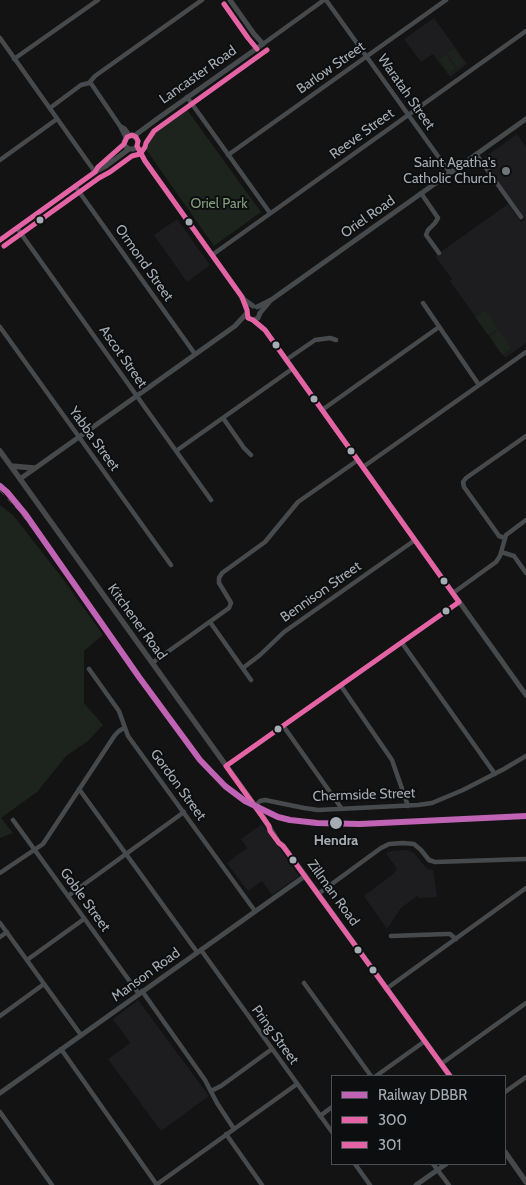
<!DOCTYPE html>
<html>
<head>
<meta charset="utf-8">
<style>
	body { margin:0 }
	#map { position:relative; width:526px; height:1185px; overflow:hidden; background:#131313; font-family:Cabin,sans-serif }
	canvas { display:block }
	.legend { position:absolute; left:331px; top:1075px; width:175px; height:90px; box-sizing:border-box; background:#0d0e0f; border:1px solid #4a4d51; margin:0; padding:6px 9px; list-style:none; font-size:15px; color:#a5acb3 }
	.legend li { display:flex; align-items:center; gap:10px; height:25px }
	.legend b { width:25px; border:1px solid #4a4d51 }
</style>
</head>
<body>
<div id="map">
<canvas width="526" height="1185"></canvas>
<ul class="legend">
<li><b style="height:6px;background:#c163b5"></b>Railway DBBR</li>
<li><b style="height:6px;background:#e463a4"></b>300</li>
<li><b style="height:6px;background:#e463a4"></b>301</li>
</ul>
</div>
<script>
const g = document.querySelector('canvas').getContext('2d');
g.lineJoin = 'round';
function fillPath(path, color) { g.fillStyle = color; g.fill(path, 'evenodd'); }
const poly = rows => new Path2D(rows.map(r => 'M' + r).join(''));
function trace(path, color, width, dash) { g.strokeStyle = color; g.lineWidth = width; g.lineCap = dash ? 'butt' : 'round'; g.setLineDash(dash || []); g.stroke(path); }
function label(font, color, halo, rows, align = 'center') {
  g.font = font + ' Cabin,sans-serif'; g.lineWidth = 4; g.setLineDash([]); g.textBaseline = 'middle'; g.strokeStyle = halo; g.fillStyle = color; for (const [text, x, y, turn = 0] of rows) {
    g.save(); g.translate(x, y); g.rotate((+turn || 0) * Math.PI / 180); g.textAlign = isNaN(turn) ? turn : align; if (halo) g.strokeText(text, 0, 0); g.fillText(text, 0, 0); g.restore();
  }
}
fillPath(poly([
	[434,18,467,64,450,77,433,54,421,62,404,39],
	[517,134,526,147,526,343,505,358,450,281,452,279,435,256,508,204,521,222,525,219,482,159],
	[177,219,210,265,187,282,154,235],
	[262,824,299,876,272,895,262,881,248,891,227,863,247,848,241,839],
	[408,850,414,853,427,869,433,870,437,897,418,898,417,896,401,908,387,929,364,896,393,874,397,869,386,853,391,851],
	[138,1000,209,1096,161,1131,108,1059,130,1043,113,1019]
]), '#1d1d1f');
fillPath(poly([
	[454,49,464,63,457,67,447,53],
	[446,55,455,68,449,73,439,59],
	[185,107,261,212,214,246,145,148,145,141,148,135,155,128],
	[485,310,498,328,488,335,475,317],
	[499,331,511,348,502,355,490,337],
	[0,505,13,515,66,583,103,635,84,651,84,703,103,725,88,741,66,756,37,792,1,818,13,833,0,838]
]), '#1d231d');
trace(poly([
	[326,0,450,173],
	[0,38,95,172],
	[263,44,324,0],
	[14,59,98,0],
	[90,82,120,126,126,138],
	[187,97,270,213],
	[50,108,81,85,89,83,95,76,202,0],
	[120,126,125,129,130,136],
	[476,154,521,217],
	[228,155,446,0],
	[0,160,57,119],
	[75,186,195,354],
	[421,193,438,218,435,223,428,230,426,235,439,253],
	[17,228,211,500],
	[212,255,526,31],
	[423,303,479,385],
	[0,327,171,565],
	[286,360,315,340,330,338,336,340],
	[322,410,439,327],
	[223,418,244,448,251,455],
	[176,451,292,369],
	[363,467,526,352],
	[505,538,499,536,497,533,464,487,463,482,466,478,526,436],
	[501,552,514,556,526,573],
	[453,593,496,562,500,556,506,535,526,520],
	[210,622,251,680],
	[402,643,495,774],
	[152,663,229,608,231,603,230,601,219,583,219,578,222,573,265,542,298,502,358,460],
	[243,668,260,655,284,632,415,540],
	[89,669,119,711,128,736,255,911],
	[341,686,392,760,408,806],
	[284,727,342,809],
	[226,766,459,602],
	[79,789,197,952],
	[255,806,260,801,265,800,304,808,318,810,418,805,432,803,463,790,504,769,526,756],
	[13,820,139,994],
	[0,873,43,844,115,735,119,731,124,728],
	[318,894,381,848,389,844,403,843,414,844,421,850,429,860,435,862,526,859],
	[68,896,184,812],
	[0,923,81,1035],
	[391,936,446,934,450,934,456,939],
	[0,937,7,932],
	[201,950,332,1132],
	[27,960,84,919],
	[304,983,371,1076],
	[386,989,526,888],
	[142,991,205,1080,217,1103,234,1129],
	[0,1016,44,984],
	[61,1049,157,1185],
	[441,1064,526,1003],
	[376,1076,425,1041],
	[211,1091,221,1086,272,1049],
	[505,1092,526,1077],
	[0,1112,52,1185],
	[320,1116,332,1107],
	[226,1134,262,1185],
	[355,1164,370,1185],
	[433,1164,449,1185],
	[156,1185,297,1084]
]), '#474a4c', 4.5);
trace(poly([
	[134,136,157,119,263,44,254,34,230,0],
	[137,146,145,161,242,297,247,310,247,313,248,318,253,320,265,330,526,695],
	[137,146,134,149,129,149,125,146,124,142,126,138,130,136,134,136,138,141],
	[95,172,106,166,129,149],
	[0,240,95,172,98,167,124,144],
	[242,298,253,306],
	[257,307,271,300,526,119],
	[253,320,258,318,260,313,270,301],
	[20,479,235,326,247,313],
	[0,1093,305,876],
	[416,1185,446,1164]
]), '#474a4c', 5);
trace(poly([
	[0,451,263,817,275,837,279,843,283,846,305,876,450,1076],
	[11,466,34,468],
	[505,1152,526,1182]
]), '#46484a', 5.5);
trace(poly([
	[0,491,18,510,60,565]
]), '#48494b', 1, [6, 5]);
trace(poly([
	[0,240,95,172,98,167,124,144,127,137,132,135,136,137,138,141,137,146,145,161,242,297,247,310,248,318,253,320,265,330,459,602],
	[226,766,269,826,270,831,279,843,283,846,450,1076],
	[226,766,459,602]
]), '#e463a4', 5);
trace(poly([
	[224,4,248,38,257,49],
	[4,246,99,178,110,172,132,156,140,154,145,147,146,143,154,131,267,50]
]), '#e463a4', 5);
trace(poly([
	[0,486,7,492,26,515,139,677,200,760,225,786,245,801,278,817,290,820,317,823,360,824,526,816]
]), '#c163b5', 6);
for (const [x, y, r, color] of [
	[506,171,5,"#72767b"],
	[40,220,4.5,"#a5acb3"],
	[189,222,4.5,"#a5acb3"],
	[276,345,4.5,"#a5acb3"],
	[314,399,4.5,"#a5acb3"],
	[351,451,4.5,"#a5acb3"],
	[444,581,4.5,"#a5acb3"],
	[446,611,4.5,"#a5acb3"],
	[278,729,4.5,"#a5acb3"],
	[336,823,7,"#a5acb3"],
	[293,860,4.5,"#a5acb3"],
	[358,950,4.5,"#a5acb3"],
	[373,970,4.5,"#a5acb3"]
]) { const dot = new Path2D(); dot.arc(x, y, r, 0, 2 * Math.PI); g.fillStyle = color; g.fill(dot); trace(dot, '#0d0e0f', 2); }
label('14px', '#a5acb3', '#0d0e0f', [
	["Barlow Street",331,68,-35],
	["Lancaster Road",198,75,-35],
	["Waratah Street",406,92,55],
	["Reeve Street",362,134,-36],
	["Oriel Road",368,217,-35],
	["Ormond Street",144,263,55],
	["Ascot Street",123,357,55],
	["Yabba Street",94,439,54],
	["Bennison Street",321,592,-35],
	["Kitchener Road",137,622,54],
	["Gordon Street",178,785,54],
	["Chermside Street",364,795,-2],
	["Zillman Road",333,893,54],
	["Goble Street",85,900,54],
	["Manson Road",146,975,-36],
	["Pring Street",275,1035,54]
]);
label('14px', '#a5acb3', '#0d0e0f', [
	["Saint Agatha's",496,163],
	["Catholic Church",496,179]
], 'right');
label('14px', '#819d7d', '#0d0e0f', [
	["Oriel Park",219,204]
]);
label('bold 14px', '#a5acb3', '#0d0e0f', [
	["Hendra",336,841]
]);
</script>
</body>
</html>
